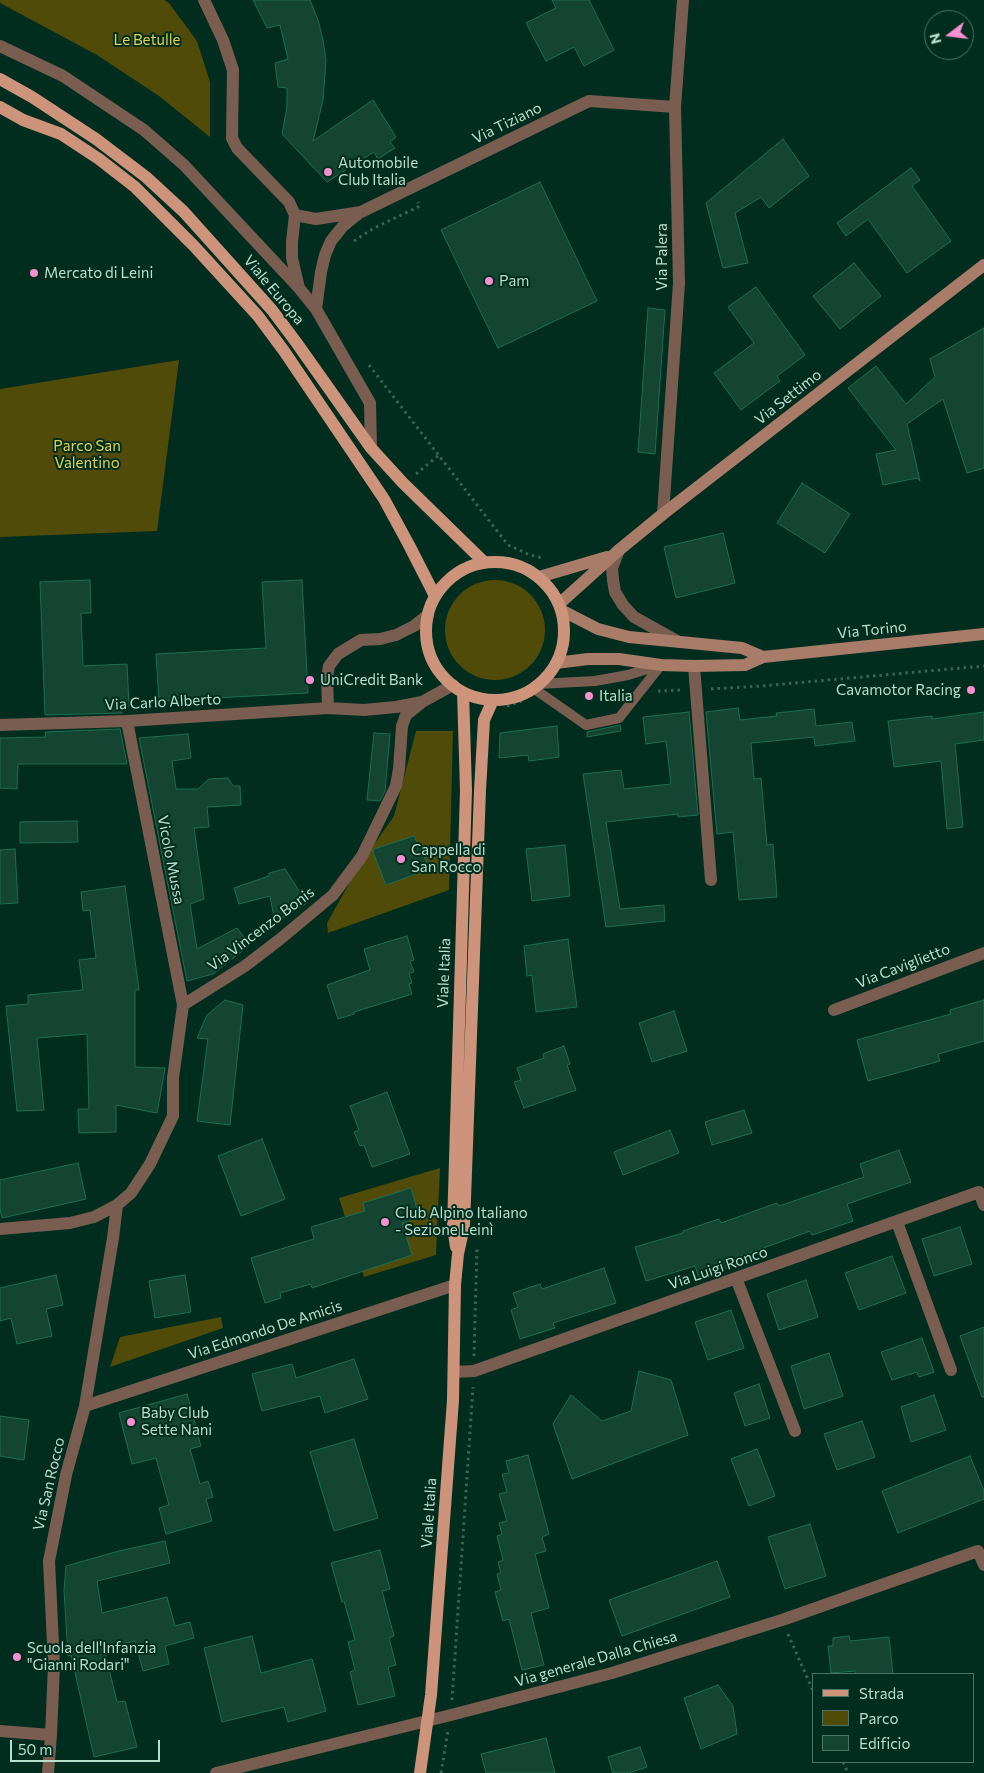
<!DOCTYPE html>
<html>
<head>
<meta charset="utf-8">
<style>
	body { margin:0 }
	#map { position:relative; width:984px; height:1773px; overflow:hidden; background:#012d1e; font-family:Commissioner,sans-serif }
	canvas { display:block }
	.legend { position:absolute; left:812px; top:1673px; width:162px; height:90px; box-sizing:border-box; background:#012d1e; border:1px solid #4b7464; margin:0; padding:6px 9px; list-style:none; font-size:15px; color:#badfcd }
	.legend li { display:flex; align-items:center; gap:10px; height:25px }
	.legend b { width:25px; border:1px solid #4b7464 }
	.north { position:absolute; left:924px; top:10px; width:50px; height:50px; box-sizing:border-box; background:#012d1e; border:1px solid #4b7464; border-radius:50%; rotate:255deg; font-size:14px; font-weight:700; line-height:20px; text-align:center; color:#badfcd }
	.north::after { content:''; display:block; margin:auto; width:18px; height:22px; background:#f790ce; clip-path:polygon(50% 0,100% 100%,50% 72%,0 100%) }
	.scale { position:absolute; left:10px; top:1740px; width:150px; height:22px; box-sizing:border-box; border:2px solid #badfcd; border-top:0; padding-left:6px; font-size:15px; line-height:18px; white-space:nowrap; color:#badfcd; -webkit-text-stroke:4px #012d1e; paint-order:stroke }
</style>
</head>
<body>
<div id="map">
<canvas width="984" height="1773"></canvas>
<ul class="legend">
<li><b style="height:6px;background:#cd937b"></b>Strada</li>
<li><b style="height:14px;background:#514b0a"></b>Parco</li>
<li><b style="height:14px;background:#134532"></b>Edificio</li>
</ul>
<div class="north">N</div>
<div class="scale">50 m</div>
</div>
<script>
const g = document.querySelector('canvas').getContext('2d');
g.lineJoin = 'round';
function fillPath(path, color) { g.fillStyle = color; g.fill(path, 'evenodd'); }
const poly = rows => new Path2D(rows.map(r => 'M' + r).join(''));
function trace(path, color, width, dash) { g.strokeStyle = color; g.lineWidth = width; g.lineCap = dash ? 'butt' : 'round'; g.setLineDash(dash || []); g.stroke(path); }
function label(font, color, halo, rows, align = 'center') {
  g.font = font + ' Commissioner,sans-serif'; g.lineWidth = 4; g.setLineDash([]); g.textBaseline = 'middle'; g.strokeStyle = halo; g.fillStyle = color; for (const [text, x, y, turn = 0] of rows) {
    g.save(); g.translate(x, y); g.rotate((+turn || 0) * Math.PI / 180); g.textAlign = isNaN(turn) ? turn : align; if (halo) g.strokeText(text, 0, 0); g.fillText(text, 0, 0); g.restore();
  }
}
fillPath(poly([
	[0,0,164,0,169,3,197,41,210,82,210,137,159,96,97,55,0,3],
	[179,360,157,531,0,537,0,389],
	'445 630a50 50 0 1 1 100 0a50 50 0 1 1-100 0Z',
	[416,731,453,731,449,890,328,933,327,923,359,866,394,816],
	[440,1168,436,1255,364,1277,339,1198],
	[221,1317,223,1328,110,1367,120,1337]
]), '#514b0a');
const building = poly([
	[253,0,310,0,318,20,323,40,326,60,323,100,313,141,373,100,396,137,390,142,395,148,378,159,374,152,327,182,282,134,287,107,287,88,278,87,275,63,288,59,280,25,267,28,253,0],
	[552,0,589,0,614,50,584,66,574,47,546,61,526,23,556,8,552,0],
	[783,139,809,176,769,208,761,197,735,213,748,263,723,268,706,203,783,139],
	[911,168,920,180,912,186,951,241,907,273,868,219,846,236,837,223,911,168],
	[540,182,597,301,498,348,441,230,540,182],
	[854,263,881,296,840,329,813,296,854,263],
	[756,287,805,355,777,376,780,381,741,410,714,373,754,343,728,307,756,287],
	[648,308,665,310,655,454,638,452,648,308],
	[984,328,984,468,967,473,943,399,907,424,920,481,917,478,883,485,876,454,896,450,848,388,876,366,906,404,935,377,930,359,984,328],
	[802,483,850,514,825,553,777,523,802,483],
	[723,533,735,583,676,598,664,547,723,533],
	[90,580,91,613,81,613,83,666,127,664,129,706,122,706,122,713,45,715,40,582,90,580],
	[302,580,308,693,159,701,156,654,266,648,262,582,302,580],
	[738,708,740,720,777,716,776,713,814,709,816,726,852,722,855,741,815,746,814,737,751,743,754,779,761,778,767,845,773,844,777,897,739,900,733,832,717,834,706,712,738,708],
	[689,712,698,815,678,817,678,814,606,822,620,909,664,905,665,921,606,927,583,774,621,770,624,789,671,784,666,741,646,744,643,717,689,712],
	[984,712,984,740,955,744,963,827,947,829,941,761,894,767,888,721,932,716,932,719,984,712],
	[620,725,621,731,587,737,587,732,620,725],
	[557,726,559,757,529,761,528,755,499,758,500,733,557,726],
	[120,729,127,764,18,764,17,789,0,788,0,738,46,737,45,732,120,729],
	[374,733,390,734,385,791,380,801,367,800,374,733],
	[188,734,191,758,172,761,176,789,198,789,209,779,228,778,233,786,240,786,241,805,207,807,209,827,194,828,204,899,190,904,197,949,237,928,250,945,213,974,187,981,139,738,188,734],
	[77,821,78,842,20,843,20,822,77,821],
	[414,836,430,869,386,885,373,852,374,849,414,836],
	[565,845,570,896,532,901,526,849,565,845],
	[15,849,18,903,0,904,0,850,15,849],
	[285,869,307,903,275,923,270,896,239,904,234,888,269,876,269,873,285,869],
	[125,886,139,990,135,990,135,1067,165,1068,163,1080,157,1113,116,1105,116,1132,79,1133,78,1109,89,1109,87,1034,37,1038,44,1110,17,1111,6,1006,28,1004,28,995,83,990,79,960,96,958,90,910,83,911,81,892,125,886],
	[407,936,414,960,410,961,414,972,409,973,412,983,409,984,412,994,354,1012,354,1014,338,1019,327,985,370,970,364,949,407,936],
	[568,939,577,1007,536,1012,532,975,527,976,524,946,568,939],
	[225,1000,243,1005,230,1125,197,1121,208,1039,197,1038,207,1015,225,1000],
	[984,1000,984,1041,938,1054,940,1061,868,1081,857,1040,951,1014,950,1010,984,1000],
	[674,1011,687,1051,652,1062,639,1023,674,1011],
	[564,1046,570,1064,567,1065,576,1090,524,1108,514,1082,521,1080,517,1068,544,1058,543,1054,564,1046],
	[387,1092,410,1154,372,1167,364,1145,360,1146,354,1132,359,1130,350,1106,387,1092],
	[744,1110,752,1133,712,1145,705,1122,744,1110],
	[670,1130,679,1153,623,1175,614,1152,670,1130],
	[262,1139,285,1199,241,1216,218,1156,262,1139],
	[899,1150,911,1182,847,1204,853,1221,812,1235,810,1231,733,1259,735,1265,699,1278,695,1266,646,1281,635,1247,683,1233,683,1231,719,1219,721,1223,777,1203,779,1206,864,1177,860,1164,899,1150],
	[78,1163,86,1199,2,1218,0,1209,0,1180,78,1163],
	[411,1188,417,1209,410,1211,412,1220,402,1223,412,1255,312,1288,311,1284,280,1293,281,1298,265,1303,251,1258,314,1239,311,1227,365,1211,363,1203,411,1188],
	[960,1227,972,1264,934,1276,922,1239,960,1227],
	[892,1256,906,1293,859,1310,845,1273,892,1256],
	[604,1268,616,1303,553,1323,555,1328,520,1339,511,1310,518,1307,513,1293,540,1284,542,1289,604,1268],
	[56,1275,63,1305,46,1309,52,1336,17,1344,11,1318,0,1321,0,1288,56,1275],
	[185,1275,191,1312,155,1318,149,1281,185,1275],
	[806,1280,818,1317,779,1330,767,1294,806,1280],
	[731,1310,744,1348,708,1360,695,1322,731,1310],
	[984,1327,984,1397,982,1397,960,1336,984,1327],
	[922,1338,934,1372,919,1377,917,1372,892,1380,881,1352,922,1338],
	[829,1353,843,1396,804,1409,791,1366,829,1353],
	[354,1359,368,1399,325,1413,320,1396,262,1411,252,1374,292,1364,296,1378,354,1359],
	[639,1371,671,1380,688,1435,572,1479,553,1424,571,1395,602,1421,631,1411,639,1371],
	[759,1384,770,1418,745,1426,734,1393,759,1384],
	[187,1394,201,1446,190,1449,200,1484,208,1481,213,1497,206,1499,212,1521,166,1534,159,1508,169,1505,156,1458,132,1464,119,1413,187,1394],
	[934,1395,946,1430,911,1442,901,1407,934,1395],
	[0,1416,29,1420,24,1460,0,1456,0,1416],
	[862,1421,875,1457,837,1470,824,1434,862,1421],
	[354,1439,378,1518,334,1531,310,1452,354,1439],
	[757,1449,775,1496,749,1506,731,1459,757,1449],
	[528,1455,549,1534,542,1537,546,1551,535,1554,549,1608,531,1613,544,1665,522,1670,509,1619,503,1621,495,1592,501,1590,497,1574,501,1573,498,1562,503,1560,497,1536,502,1534,499,1523,507,1521,499,1494,507,1492,502,1474,509,1473,506,1461,528,1455],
	[970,1456,984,1491,984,1499,898,1533,882,1491,970,1456],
	[810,1524,826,1576,785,1589,768,1537,810,1524],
	[165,1541,170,1563,97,1581,102,1613,167,1597,175,1626,190,1622,194,1638,165,1646,169,1664,143,1671,135,1641,104,1648,117,1702,125,1701,137,1747,94,1757,71,1655,68,1656,64,1590,66,1566,119,1551,165,1541],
	[380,1550,390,1589,382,1591,394,1636,389,1638,396,1665,388,1667,395,1696,358,1705,350,1672,355,1670,348,1642,355,1640,344,1601,342,1602,331,1563,380,1550],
	[717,1561,730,1597,622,1636,609,1600,717,1561],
	[252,1636,261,1673,312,1659,326,1711,288,1722,284,1707,222,1722,204,1648,252,1636],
	[849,1636,850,1641,889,1637,893,1674,855,1674,855,1671,831,1673,828,1646,833,1646,833,1638,849,1636],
	[718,1685,733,1706,737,1734,701,1749,684,1698,718,1685],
	[546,1738,555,1773,486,1773,481,1754,546,1738],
	[640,1747,647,1767,629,1773,613,1773,608,1757,640,1747]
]);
fillPath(building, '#134532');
trace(building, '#1c6f50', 1);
trace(poly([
	[354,241,374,228,420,206,418,202],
	[369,365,508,545,530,555,542,558],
	[416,474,439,455],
	[711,689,762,686,984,666],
	[658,691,682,690],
	[507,706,525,700],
	[474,1356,477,1249],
	[788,1634,813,1691],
	[452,1700,473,1387],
	[843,1762,848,1773],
	[441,1773,448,1731]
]), '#396353', 3, [2.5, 4]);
trace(poly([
	[538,684,595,681,628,675,660,665],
	[533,688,586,725,619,718,661,665]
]), '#795d51', 10);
trace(poly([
	[204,0,223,40,233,70,232,138,237,148,289,202,295,215,292,242,292,258,299,288],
	[0,46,63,76,144,130,184,165,299,288,316,309,370,403,371,448],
	[295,215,316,219,361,212,589,101,675,107],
	[316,309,321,272,325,255,331,241,343,226,359,213],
	[663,514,679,283,675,107,683,0],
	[619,550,612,568,613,580,615,592,623,605,634,617,679,642],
	[694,666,711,880],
	[328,708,327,677,329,666,338,654,361,640,380,639,396,635,414,626,428,615],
	[127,721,183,1005],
	[0,725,127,721,328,708,364,710,396,707,422,702,453,685],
	[834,1010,984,953],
	[897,1222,951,1370],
	[0,1229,70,1223,94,1217,117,1205,131,1193,150,1164,173,1116,173,1078,183,1005,245,966,279,940,333,895,362,856,396,786,399,769,402,726,406,715,422,702],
	[736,1278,795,1431],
	[454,1372,474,1371,979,1192,984,1205],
	[85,1406,455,1285],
	[0,1731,51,1735],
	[48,1773,51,1735,54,1665,49,1561,66,1475,85,1406,113,1238,117,1205],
	[216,1773,451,1715,612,1673,782,1620,978,1551,984,1565]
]), '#795d51', 12);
trace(poly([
	[539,577,607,557],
	[559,604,619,550,663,514,984,265],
	[561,610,598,629,629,637,742,648,763,657],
	[556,663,588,659,619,659,661,665,694,666,745,665,763,657,984,634]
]), '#a87c69', 12);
trace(poly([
	[0,79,32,97,96,139,146,177,184,212,272,310,296,342,371,448,403,483,484,562],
	[0,107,23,120,61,134,99,159,135,187,194,246,258,316,284,351,384,499,409,545,435,596],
	'426 631a69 69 0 1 1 138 0a69 69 0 1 1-138 0Z',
	[456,1247,453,1227,466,790,463,692],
	[420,1773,431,1695,453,1400,455,1285,458,1254,464,1226,480,790,484,720,493,700]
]), '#cd937b', 12);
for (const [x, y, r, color] of [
	[328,172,5,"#f790ce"],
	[34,273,5,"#f790ce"],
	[489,281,5,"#f790ce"],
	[310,680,5,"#f790ce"],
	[971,690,5,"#f790ce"],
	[589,696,5,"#f790ce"],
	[401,859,5,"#f790ce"],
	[385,1222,5,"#f790ce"],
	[131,1422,5,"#f790ce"],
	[17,1657,5,"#f790ce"]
]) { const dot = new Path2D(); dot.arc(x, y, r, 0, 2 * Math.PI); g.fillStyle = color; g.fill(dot); trace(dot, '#012d1e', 2); }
label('15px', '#e0d351', '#012d1e', [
	["Le Betulle",147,40],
	["Parco San",87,446],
	["Valentino",87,463]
]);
label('15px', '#badfcd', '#012d1e', [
	["Via Tiziano",507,123,-26],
	["Via Palera",662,257,-90],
	["Viale Europa",274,290,50],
	["Via Settimo",788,397,-38],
	["Via Torino",872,630,-6],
	["Via Carlo Alberto",163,702,-3],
	["Vicolo Mussa",171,860,79],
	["Via Vincenzo Bonis",261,929,-37],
	["Via Caviglietto",903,966,-21],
	["Viale Italia",444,973,-88],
	["Via Luigi Ronco",718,1268,-19],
	["Via Edmondo De Amicis",265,1330,-18],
	["Via San Rocco",49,1484,-77],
	["Viale Italia",429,1513,-86],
	["Via generale Dalla Chiesa",596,1659,-16]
]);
label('15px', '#badfcd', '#012d1e', [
	["Automobile",338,163],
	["Club Italia",338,180],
	["Mercato di Leini",44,273],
	["Pam",499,281],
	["UniCredit Bank",320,680],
	["Cavamotor Racing",961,690,"right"],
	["Italia",599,696],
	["Cappella di",411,850],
	["San Rocco",411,867],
	["Club Alpino Italiano",395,1213],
	["- Sezione Leinì",395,1230],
	["Baby Club",141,1413],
	["Sette Nani",141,1430],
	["Scuola dell'Infanzia",27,1648],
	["\"Gianni Rodari\"",27,1665]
], 'left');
</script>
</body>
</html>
